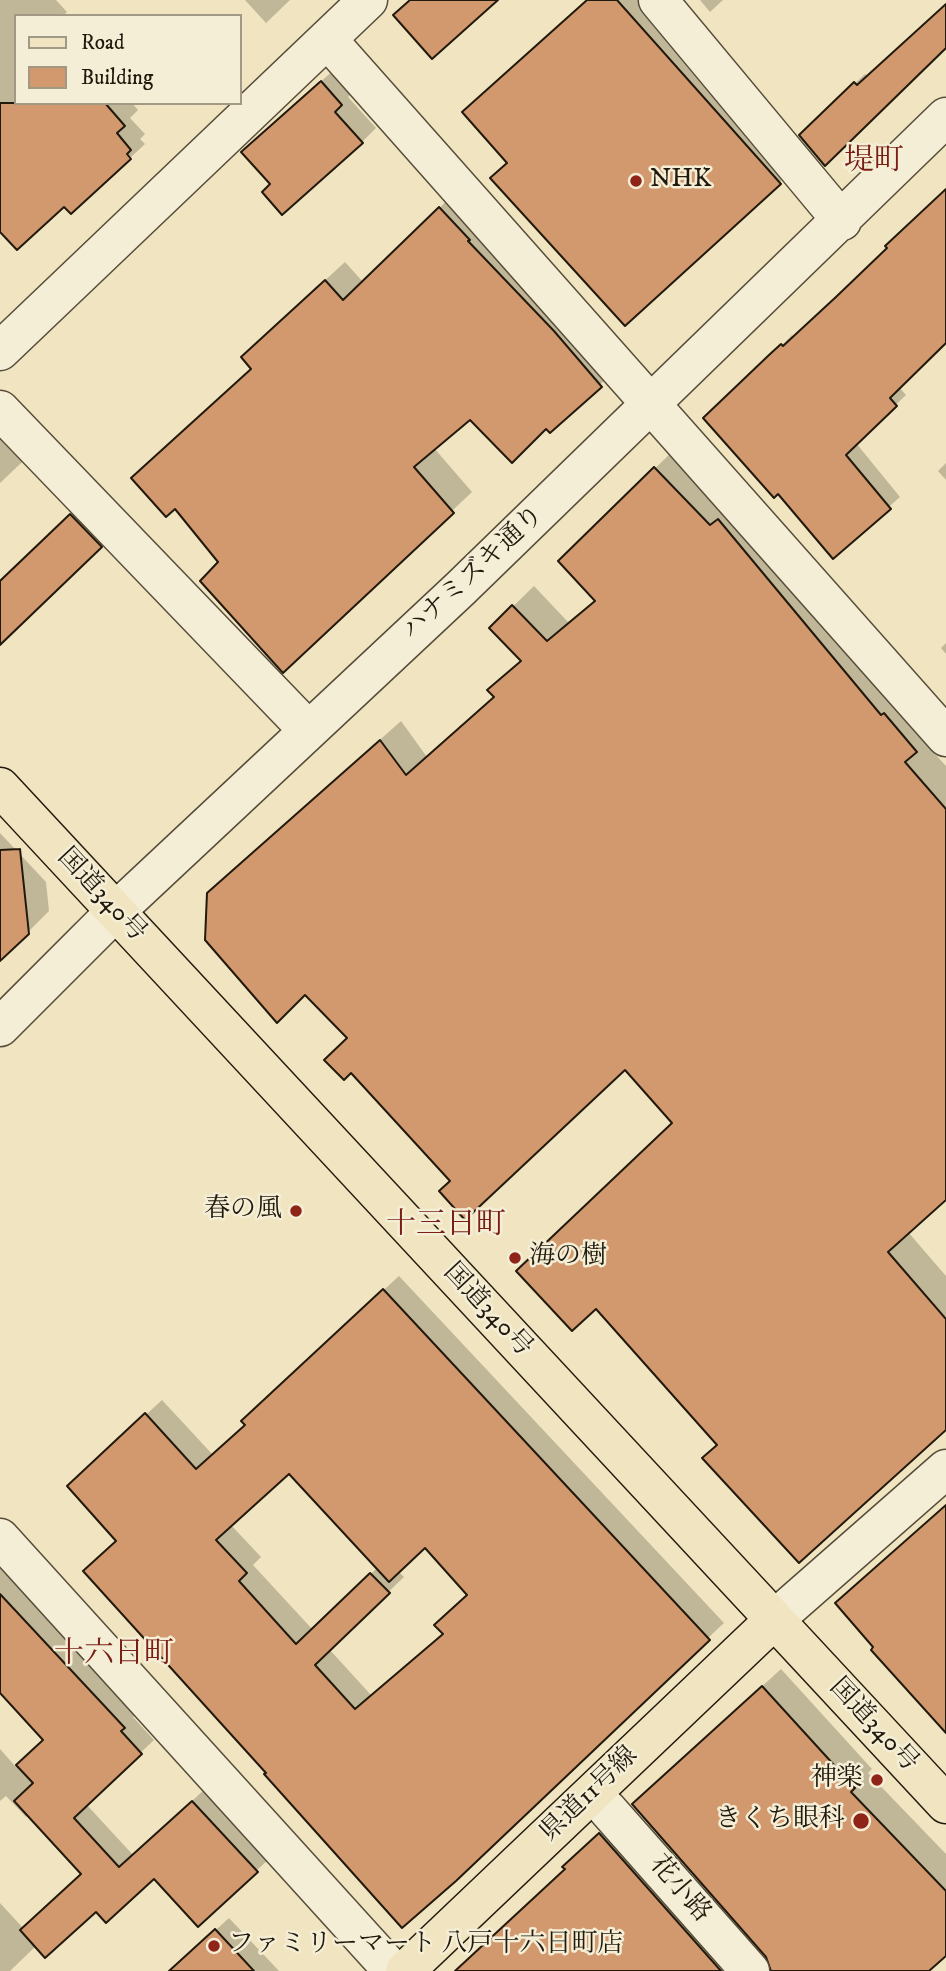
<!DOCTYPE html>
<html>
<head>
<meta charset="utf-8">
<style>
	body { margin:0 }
	#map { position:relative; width:946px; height:1971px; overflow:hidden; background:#f0e5c0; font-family:"IM FELL DW Pica",serif }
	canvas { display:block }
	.legend { position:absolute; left:14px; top:14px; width:228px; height:91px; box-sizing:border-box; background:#f5eed6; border:2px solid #a19986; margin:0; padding:9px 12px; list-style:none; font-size:21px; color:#22190d }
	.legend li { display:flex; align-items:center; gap:14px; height:35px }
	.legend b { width:35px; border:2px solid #a19986 }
</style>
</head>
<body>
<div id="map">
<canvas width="946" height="1971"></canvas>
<ul class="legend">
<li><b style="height:9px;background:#f0e5c0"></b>Road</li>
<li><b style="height:19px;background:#d3996e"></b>Building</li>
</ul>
</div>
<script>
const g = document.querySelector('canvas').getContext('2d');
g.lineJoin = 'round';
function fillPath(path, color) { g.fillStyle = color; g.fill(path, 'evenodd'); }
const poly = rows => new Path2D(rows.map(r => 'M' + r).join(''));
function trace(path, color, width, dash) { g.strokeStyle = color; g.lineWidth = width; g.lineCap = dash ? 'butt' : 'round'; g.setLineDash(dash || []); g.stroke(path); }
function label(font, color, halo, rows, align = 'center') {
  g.font = font + ' "IM FELL DW Pica","Noto Serif JP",serif'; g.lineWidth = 5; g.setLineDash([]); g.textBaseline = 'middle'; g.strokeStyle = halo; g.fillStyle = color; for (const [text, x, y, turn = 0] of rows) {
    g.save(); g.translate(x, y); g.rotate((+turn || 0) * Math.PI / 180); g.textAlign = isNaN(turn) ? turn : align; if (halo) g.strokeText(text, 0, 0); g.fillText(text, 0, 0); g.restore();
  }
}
fillPath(poly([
	[0,0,56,0,67,12,63,16,16,16,16,103,132,103,138,110,130,118,145,134,140,139,145,144,130,158,65,204,0,230],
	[245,0,290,0,266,23],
	[588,0,642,0,793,170,625,324,509,162],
	[700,0,723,0,710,12],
	[946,5,946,45,801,135,865,74,868,77],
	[336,68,355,90,348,97,376,128,362,142,258,138],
	[459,189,620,366,550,431,546,427,470,418,434,448,472,492,283,670,220,562,175,506,133,478,252,368,262,338,345,262,363,282],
	[946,189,946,341,899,387,906,395,856,443,900,497,833,556,782,345,792,335,794,337,850,286],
	[0,409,37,448,0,483],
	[676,448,936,730,924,742,946,766,946,1198,908,1232,946,1276,946,1427,718,1444,674,1122,626,1068,452,1180,230,873,401,721,427,757,495,696,489,690,522,659,491,628,534,586,568,622,596,599,560,561],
	[946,463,946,480,938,471],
	[85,502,115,532,0,642,0,583],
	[946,643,946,654,941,648],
	[0,833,46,882,49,911,0,960],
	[399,1276,724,1623,402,1926,268,1773,118,1540,85,1471,162,1400,213,1455,247,1424,258,1406],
	[289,1471,378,1567,313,1630,253,1565,261,1557,231,1525],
	[425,1546,469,1594,444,1633,371,1695,329,1649,404,1577,398,1571],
	[0,1568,136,1714,133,1717,154,1740,86,1804,133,1855,205,1789,269,1859,256,1871,154,1877,36,1946,10,1971,0,1971,0,1903,24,1929,83,1874,29,1814,26,1817,6,1796,0,1801,0,1749,16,1767,45,1739,0,1693],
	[781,1669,872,1769,868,1773,946,1854,946,1954,927,1971,773,1971,773,1967,653,1786],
	[618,1816,757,1971,455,1971,567,1869,583,1849],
	[229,1918,279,1971,189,1971,194,1950]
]), '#0003');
const building = poly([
	[410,0,498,0,432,59,393,15,410,0],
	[587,0,617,0,781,184,625,326,490,178,507,163,462,112,587,0],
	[946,4,946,48,825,166,799,135,854,82,857,85,946,4],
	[321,81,342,105,335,112,363,143,282,215,262,192,270,184,241,152,321,81],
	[0,103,105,103,125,126,117,133,131,150,127,154,131,159,71,214,64,207,17,250,0,232,0,103],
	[946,189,946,343,890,398,897,406,846,455,891,509,833,559,778,494,774,498,703,418,769,355,781,344,783,346,837,296,887,248,885,246,946,189],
	[439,207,470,240,468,241,554,331,602,387,550,433,546,429,512,463,470,420,414,467,454,513,283,673,200,581,218,562,175,509,166,517,131,478,251,369,241,357,325,280,343,300,439,207],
	[654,467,710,525,718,519,881,715,884,713,917,752,905,762,946,809,946,1200,888,1252,946,1319,946,1430,799,1563,702,1458,717,1445,596,1309,572,1331,516,1271,672,1123,625,1070,465,1220,439,1191,450,1181,351,1073,344,1080,324,1060,347,1038,305,995,277,1023,205,940,207,893,380,740,406,775,494,697,487,690,521,661,489,628,512,605,547,641,595,601,558,561,654,467],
	[70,514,102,547,0,645,0,581,70,514],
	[20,849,29,934,0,961,0,850,20,849],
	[383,1289,710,1640,456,1881,402,1928,264,1774,266,1773,83,1571,116,1541,67,1486,145,1413,196,1469,245,1425,241,1421,383,1289],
	[289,1474,389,1582,425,1548,467,1595,434,1625,443,1634,355,1709,315,1665,390,1593,370,1573,296,1644,239,1581,247,1573,216,1540,289,1474],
	[946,1505,946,1733,871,1650,873,1647,835,1603,946,1505],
	[0,1594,125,1728,121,1731,142,1754,74,1818,119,1867,192,1801,258,1872,198,1927,154,1879,106,1923,96,1912,45,1958,20,1930,81,1874,14,1801,33,1783,16,1765,43,1740,0,1693,0,1594],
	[762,1686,855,1788,851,1792,946,1891,946,1956,929,1971,771,1971,766,1957,632,1804,762,1686],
	[599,1833,721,1971,455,1971,565,1869,562,1867,599,1833],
	[215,1929,254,1971,169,1971,215,1929]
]);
fillPath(building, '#d3996e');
trace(building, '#22190d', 2);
const minor = poly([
	[658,0,842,221],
	[327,39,946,737],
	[0,351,368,0],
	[0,410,308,730],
	[0,1027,116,911,460,589,946,117],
	[0,1538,393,1971],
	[774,1620,946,1469],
	[607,1809,750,1971]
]);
const major = poly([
	[405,1971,774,1620]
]);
const highway = poly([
	[0,787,946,1804]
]);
trace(minor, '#564c3a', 41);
trace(major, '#22190d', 41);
trace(highway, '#22190d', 41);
trace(minor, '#f5eed6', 38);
trace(major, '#f0e5c0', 38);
trace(highway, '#f0e5c0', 38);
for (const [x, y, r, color] of [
	[636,181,7,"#8f2418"],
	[296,1211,7,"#8f2418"],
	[515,1258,7,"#8f2418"],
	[877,1780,7,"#8f2418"],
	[861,1821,9,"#8f2418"],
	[214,1946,7,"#8f2418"]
]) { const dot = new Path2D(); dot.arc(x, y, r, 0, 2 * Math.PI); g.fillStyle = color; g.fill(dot); trace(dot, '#f5eed6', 2.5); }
label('26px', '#22190d', '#f5eed6', [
	["NHK",650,181],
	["春の風",282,1211,"right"],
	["海の樹",529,1258],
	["神楽",863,1780,"right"],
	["きくち眼科",845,1821,"right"],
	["ファミリーマート 八戸十六日町店",228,1946]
], 'left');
label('26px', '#22190d', '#f5eed6', [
	["ハナミズキ通り",474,574,-43],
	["国道340号",101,896,47],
	["国道340号",487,1311,47],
	["国道340号",873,1726,47],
	["県道11号線",590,1795,-44],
	["花小路",679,1890,49]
]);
label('30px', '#7a1f14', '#f5eed6', [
	["堤町",874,163],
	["十三日町",446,1227],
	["十六日町",114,1656]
]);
</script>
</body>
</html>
